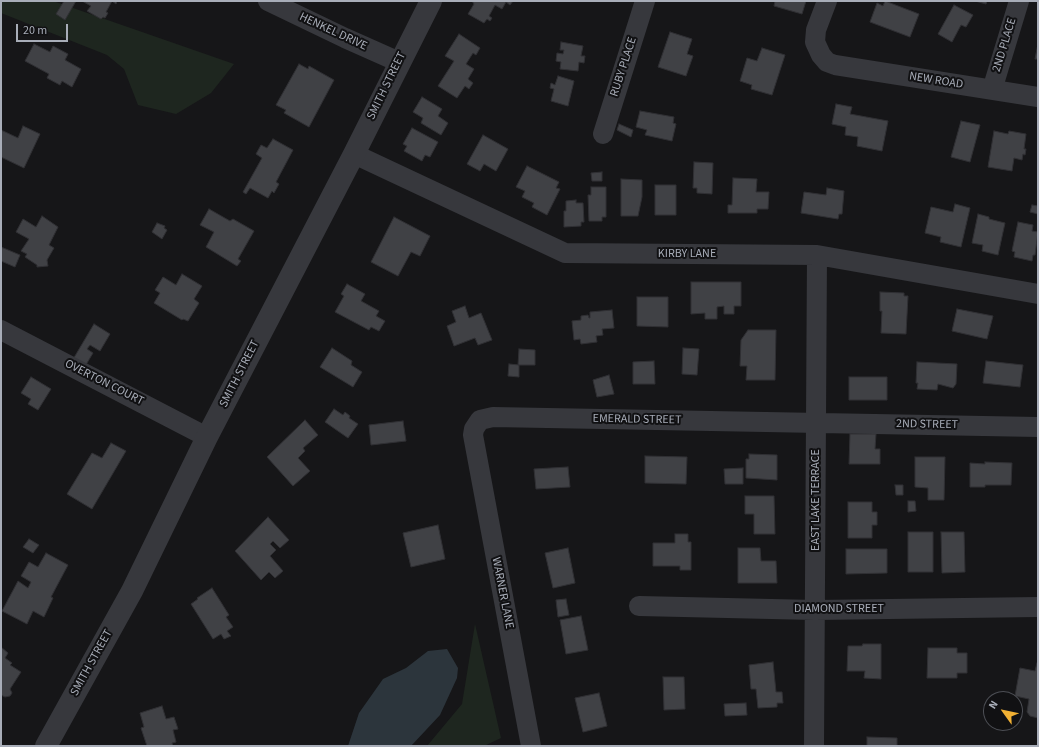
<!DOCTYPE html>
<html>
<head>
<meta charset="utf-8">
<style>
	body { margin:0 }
	#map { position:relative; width:1039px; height:747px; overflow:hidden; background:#161618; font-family:"Source Sans 3",sans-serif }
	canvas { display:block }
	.frame { position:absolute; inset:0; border:2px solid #a8adb8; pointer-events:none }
	.north { position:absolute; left:983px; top:691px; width:40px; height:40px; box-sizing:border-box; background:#111113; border:1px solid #4d4f55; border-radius:50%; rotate:303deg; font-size:11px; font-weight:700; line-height:16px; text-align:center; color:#a8adb8 }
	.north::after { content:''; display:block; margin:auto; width:14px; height:18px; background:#f2b134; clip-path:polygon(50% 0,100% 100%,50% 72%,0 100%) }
	.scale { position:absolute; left:16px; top:24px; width:52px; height:18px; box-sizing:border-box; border:2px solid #a8adb8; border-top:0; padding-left:5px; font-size:12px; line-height:14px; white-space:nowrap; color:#a8adb8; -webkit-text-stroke:3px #111113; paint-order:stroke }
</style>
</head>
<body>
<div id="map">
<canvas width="1039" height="747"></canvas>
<div class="frame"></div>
<div class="north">N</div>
<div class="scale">20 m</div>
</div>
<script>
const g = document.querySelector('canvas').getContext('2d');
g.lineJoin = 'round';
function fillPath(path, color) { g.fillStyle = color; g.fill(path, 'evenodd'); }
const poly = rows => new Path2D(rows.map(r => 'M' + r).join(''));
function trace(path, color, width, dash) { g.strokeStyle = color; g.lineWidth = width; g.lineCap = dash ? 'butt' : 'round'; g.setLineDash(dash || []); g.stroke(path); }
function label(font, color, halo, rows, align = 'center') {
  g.font = font + ' "Source Sans 3",sans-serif'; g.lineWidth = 4; g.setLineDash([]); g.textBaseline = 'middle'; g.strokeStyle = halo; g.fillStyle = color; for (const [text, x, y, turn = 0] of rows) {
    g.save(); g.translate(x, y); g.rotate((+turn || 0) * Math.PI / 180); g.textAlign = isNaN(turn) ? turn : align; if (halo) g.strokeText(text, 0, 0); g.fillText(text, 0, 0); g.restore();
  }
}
fillPath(poly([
	[1,1,53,1,234,64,211,93,176,114,138,105,124,69,107,55,1,13],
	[475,624,501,738,484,746,427,746,462,704]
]), '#1e261f');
fillPath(poly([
	[447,649,458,668,457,678,440,715,411,746,348,746,359,713,383,679,406,668,428,651]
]), '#2c353c');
const building = poly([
	[64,1,76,1,65,20,56,14,64,1],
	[82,1,117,1,116,4,112,1,106,12,108,13,105,18,103,17,101,19,87,11,91,6,82,1],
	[472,1,513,1,510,5,506,2,502,9,495,5,489,16,492,18,490,21,487,19,484,23,468,14,474,4,472,1],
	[775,1,806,1,802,14,774,6,775,1],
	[885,1,919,14,910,37,870,22,877,3,883,6,885,1],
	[975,1,987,1,986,4,975,1],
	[954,5,973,15,966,27,961,25,952,42,938,34,954,5],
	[670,32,692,39,687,54,693,56,686,76,658,67,670,32],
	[459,34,480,48,476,55,473,53,466,64,474,69,468,79,473,83,469,89,465,86,457,98,438,86,454,61,445,56,459,34],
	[561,42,583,46,581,56,585,56,584,63,579,62,578,71,560,69,561,62,556,61,557,53,563,54,564,50,560,50,561,42],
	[34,44,50,52,53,46,68,54,65,60,81,69,72,87,62,81,60,85,47,78,49,74,25,61,34,44],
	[1038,44,1038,59,1035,59,1038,44],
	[762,48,785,55,772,95,751,89,752,85,740,81,747,58,757,61,762,48],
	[299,64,308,69,309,66,334,80,309,127,284,113,286,110,276,105,299,64],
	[558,76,574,81,568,106,551,101,554,89,550,88,551,83,555,85,558,76],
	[422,97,442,109,438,116,448,123,441,135,421,123,423,118,413,112,422,97],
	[836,104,852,107,850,114,888,121,882,151,857,146,858,137,845,135,846,127,832,124,836,104],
	[640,111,674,117,673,123,676,124,672,141,645,135,647,130,636,127,640,111],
	[961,121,980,125,970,162,951,157,961,121],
	[619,124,633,130,631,137,617,130,619,124],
	[23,126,40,134,24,168,1,157,1,130,18,138,23,126],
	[412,128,438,142,430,157,425,155,422,161,404,151,407,146,403,144,412,128],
	[994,131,1008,134,1009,131,1026,134,1024,149,1026,149,1025,155,1023,154,1022,160,1014,158,1012,171,988,167,994,131],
	[483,135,508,149,496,171,484,164,480,171,467,164,483,135],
	[273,139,293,150,276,182,279,184,274,193,272,191,268,198,250,188,246,194,243,192,262,158,256,154,261,145,267,148,273,139],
	[694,162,713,163,712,194,697,193,697,188,693,188,694,162],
	[527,166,559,182,556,188,560,189,547,215,532,207,534,203,522,197,525,191,516,187,527,166],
	[602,172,602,181,592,181,591,173,602,172],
	[733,178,757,179,756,192,769,192,768,209,757,209,757,213,728,213,728,205,732,205,733,178],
	[621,179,642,180,642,197,638,216,621,216,621,179],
	[655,185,676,185,676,215,655,215,655,185],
	[591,187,606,187,606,217,602,217,602,221,589,221,588,195,591,195,591,187],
	[827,188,844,191,842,214,839,214,838,219,801,213,804,192,826,195,827,188],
	[576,200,576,203,583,203,584,222,581,222,581,226,564,227,564,211,566,211,566,201,576,200],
	[955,204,970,208,961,247,940,242,941,237,925,233,931,207,953,212,955,204],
	[1032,205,1038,206,1038,214,1030,212,1032,205],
	[209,209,230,221,233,219,254,231,238,259,241,261,237,266,206,247,214,232,200,225,209,209],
	[978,214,989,217,989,219,1005,223,998,255,982,251,983,245,972,243,978,214],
	[42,216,58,227,49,245,54,248,47,260,48,266,37,267,37,265,25,257,27,254,21,251,29,239,16,232,23,219,36,227,42,216],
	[394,217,430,236,420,256,411,252,398,276,371,262,394,217],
	[1018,222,1033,225,1032,231,1038,232,1035,255,1033,255,1032,261,1014,257,1015,252,1012,251,1018,222],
	[157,223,165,226,164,228,167,230,162,239,152,232,157,223],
	[1,247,20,255,15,267,1,261,1,247],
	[182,274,202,286,194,299,199,303,188,321,183,319,182,320,154,303,160,293,155,290,163,277,176,285,182,274],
	[691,282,741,282,741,306,734,306,734,314,724,314,724,306,717,307,717,319,705,319,705,313,691,314,691,282],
	[347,284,365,294,361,301,379,311,376,316,385,321,379,331,371,327,369,330,335,312,344,296,341,294,347,284],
	[880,292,904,293,904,296,908,296,906,334,881,333,882,311,880,311,880,292],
	[637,297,668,297,668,327,637,326,637,297],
	[465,306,469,318,481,313,492,340,478,345,475,338,454,346,447,326,456,322,452,311,465,306],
	[957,309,993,316,987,339,952,331,957,309],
	[612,310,614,328,602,329,603,335,596,336,597,342,581,344,580,339,574,340,572,321,581,320,581,316,588,315,589,318,590,318,590,312,612,310],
	[94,324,110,334,100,351,90,345,87,349,93,353,84,368,72,361,94,324],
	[748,330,776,330,775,380,746,380,747,366,740,366,741,340,748,330],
	[332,348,352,361,351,365,362,372,353,387,320,367,332,348],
	[683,348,699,349,697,375,682,374,683,348],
	[519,349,535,350,535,365,518,365,519,349],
	[654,361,655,384,633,384,633,362,654,361],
	[986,361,1023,365,1020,387,983,383,986,361],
	[917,362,957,364,956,384,953,388,938,384,937,390,917,389,918,383,916,383,917,362],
	[509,364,519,365,519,377,508,376,509,364],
	[609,375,614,394,597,397,593,380,609,375],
	[31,377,51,389,38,410,28,404,31,399,21,393,31,377],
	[849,377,887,377,887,400,849,400,849,377],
	[334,409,343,415,345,412,350,416,349,418,358,424,348,438,325,422,334,409],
	[305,420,318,435,303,448,305,451,298,458,310,471,293,486,267,457,305,420],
	[403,421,406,441,371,445,369,425,403,421],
	[850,434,876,434,875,449,880,449,880,464,849,464,850,434],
	[111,443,126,451,92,509,67,494,92,453,102,458,111,443],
	[749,454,777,455,777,480,746,478,746,459,749,459,749,454],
	[645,456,687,457,686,484,645,483,645,456],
	[915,457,945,457,944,500,928,500,928,488,915,487,915,457],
	[985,462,1012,463,1011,485,985,485,985,487,970,487,970,463,985,464,985,462],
	[568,467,570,487,536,489,534,469,568,467],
	[743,468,743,484,725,484,724,469,743,468],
	[895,485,903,485,903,495,896,495,895,485],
	[745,496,774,496,775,534,754,534,754,514,745,514,745,496],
	[908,501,915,501,916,511,908,512,908,501],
	[848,502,872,502,872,512,877,512,877,525,872,525,872,538,848,538,848,502],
	[268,517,289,540,280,548,273,541,270,544,276,550,270,556,283,571,275,578,269,572,261,580,235,551,268,517],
	[438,525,445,559,411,567,403,533,438,525],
	[908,532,933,532,933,572,908,572,908,532],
	[941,532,964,532,965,572,942,573,941,532],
	[675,534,688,534,688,542,691,542,691,570,680,570,680,566,653,566,653,543,675,543,675,534],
	[29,539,39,545,33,553,23,547,29,539],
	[568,548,575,583,553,588,545,553,568,548],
	[738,548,760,548,761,561,776,561,777,583,738,583,738,548],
	[846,549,887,549,887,573,846,574,846,549],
	[46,553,68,565,51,597,53,598,44,617,33,611,27,624,2,611,18,581,28,588,31,582,21,576,29,562,38,567,46,553],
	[212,588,229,615,226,617,233,627,227,631,231,636,224,639,221,634,213,639,191,604,198,599,197,598,212,588],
	[566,599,569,615,558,617,556,600,566,599],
	[581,616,588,650,566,654,560,620,581,616],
	[863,644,881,644,881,679,864,678,865,671,847,671,848,646,862,646,863,644],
	[1,647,8,653,5,658,12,663,10,665,21,672,10,689,12,693,10,696,5,697,1,695,1,647],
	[928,648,957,648,957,653,967,653,967,673,957,673,957,678,927,678,928,648],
	[773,662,776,692,782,692,783,703,777,703,777,707,758,708,756,689,751,689,749,665,773,662],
	[1037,663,1038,663,1038,718,1030,716,1027,712,1029,699,1015,696,1020,668,1035,671,1037,663],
	[663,677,684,677,685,709,664,710,663,677],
	[599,693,607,726,583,732,575,698,599,693],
	[746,703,747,715,725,716,724,704,746,703],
	[162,706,166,719,174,717,178,729,173,730,176,742,172,743,173,746,147,746,141,728,144,727,140,713,162,706],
	[867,737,897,738,897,746,867,746,867,737]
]);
fillPath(building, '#404145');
trace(building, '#303034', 1);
trace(poly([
	[268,1,345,38,399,62],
	[827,1,816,30,815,42,821,55,827,62,835,65,1038,97],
	[992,90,1019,1],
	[603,134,645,1],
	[354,154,565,253,817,255,1038,294],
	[1,330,207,437],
	[639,606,815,610,1038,607],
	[531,746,473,435,474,429,480,420,493,417,1038,427],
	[814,746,817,255]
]), '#37383d', 20);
trace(poly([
	[46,746,132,591,207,437,354,154,431,1]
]), '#37383d', 22);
label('12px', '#a8adb8', '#111113', [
	["HENKEL DRIVE",333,32,25],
	["2ND PLACE",1005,45,-73],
	["RUBY PLACE",624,67,-72],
	["NEW ROAD",936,81,9],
	["SMITH STREET",387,86,-64],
	["KIRBY LANE",687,254],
	["SMITH STREET",240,374,-63],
	["OVERTON COURT",104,383,27],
	["EMERALD STREET",637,420,1],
	["2ND STREET",927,425,1],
	["EAST LAKE TERRACE",816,500,-90],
	["WARNER LANE",502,593,79],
	["DIAMOND STREET",839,609],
	["SMITH STREET",92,663,-61]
]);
</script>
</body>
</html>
